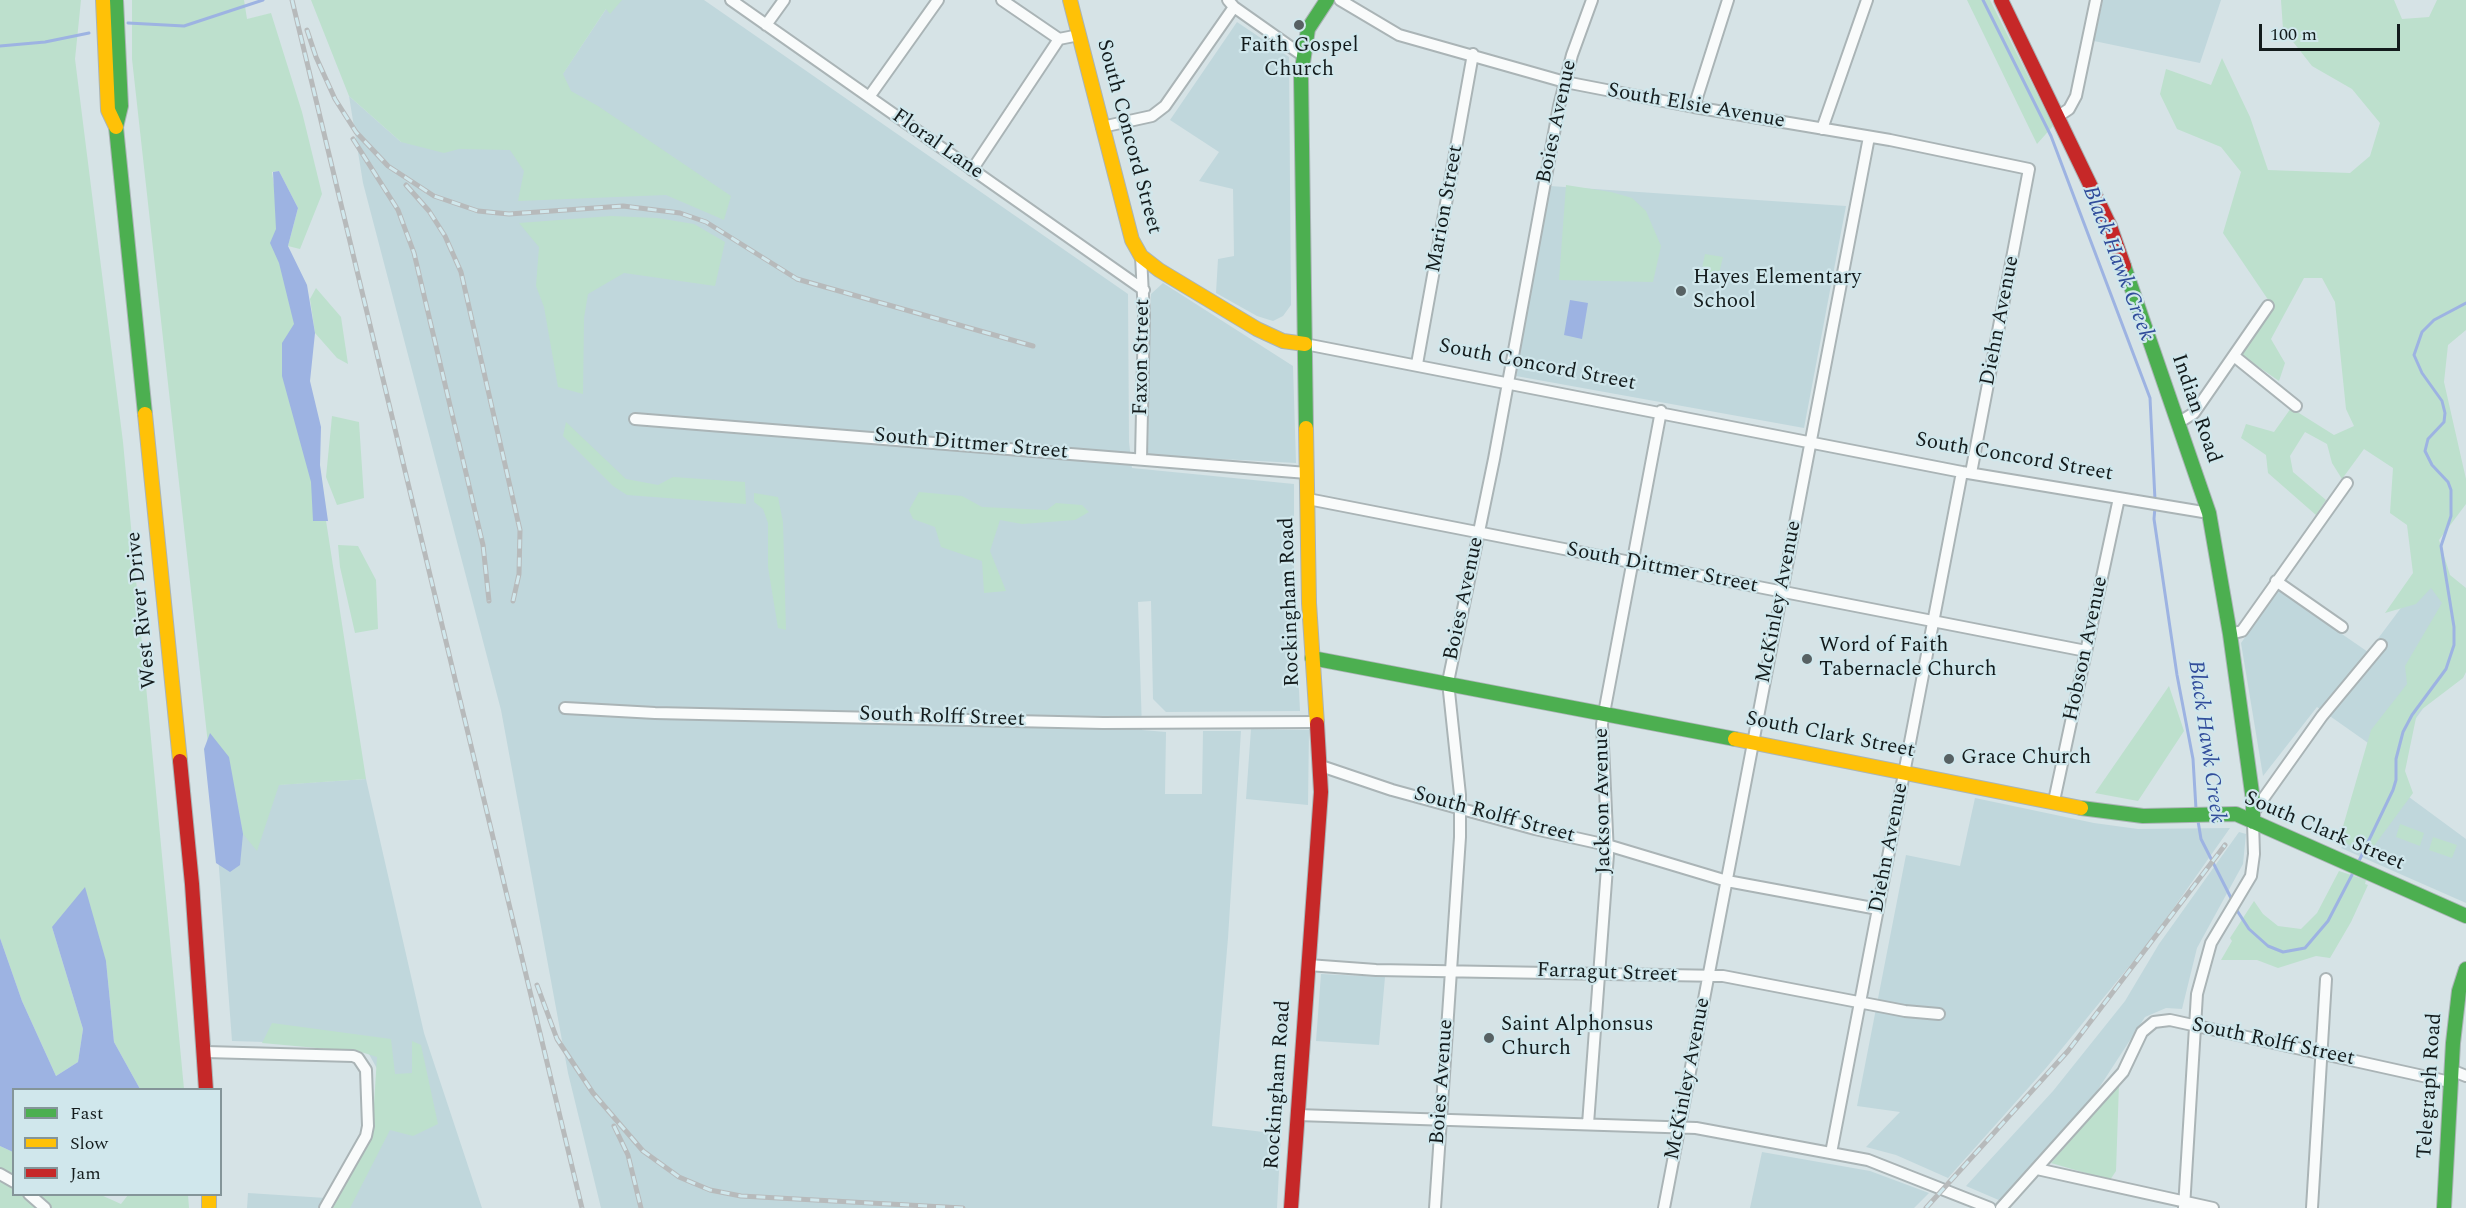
<!DOCTYPE html>
<html>
<head>
<meta charset="utf-8">
<style>
	body { margin:0 }
	#map { position:relative; width:2466px; height:1208px; overflow:hidden; background:#d6e3e6; font-family:Spectral,serif }
	canvas { display:block }
	.legend { position:absolute; left:12px; top:1088px; width:210px; height:108px; box-sizing:border-box; background:#d0e7ec; border:2px solid #849599; margin:0; padding:8px 10px; list-style:none; font-size:18px; color:#131b1c }
	.legend li { display:flex; align-items:center; gap:12px; height:30px }
	.legend b { width:30px; border:2px solid #849599 }
	.scale { position:absolute; left:2259px; top:24px; width:141px; height:27px; box-sizing:border-box; border:3px solid #131b1c; border-top:0; padding-left:8px; font-size:18px; line-height:21px; white-space:nowrap; color:#131b1c; -webkit-text-stroke:4px #d0e7ec; paint-order:stroke }
</style>
</head>
<body>
<div id="map">
<canvas width="2466" height="1208"></canvas>
<ul class="legend">
<li><b style="height:8px;background:#4caf50"></b>Fast</li>
<li><b style="height:8px;background:#ffc107"></b>Slow</li>
<li><b style="height:8px;background:#c62828"></b>Jam</li>
</ul>
<div class="scale">100 m</div>
</div>
<script>
const g = document.querySelector('canvas').getContext('2d');
g.lineJoin = 'round';
function fillPath(path, color) { g.fillStyle = color; g.fill(path, 'evenodd'); }
const poly = rows => new Path2D(rows.map(r => 'M' + r).join(''));
function trace(path, color, width, dash) { g.strokeStyle = color; g.lineWidth = width; g.lineCap = dash ? 'butt' : 'round'; g.setLineDash(dash || []); g.stroke(path); }
function label(font, color, halo, rows, align = 'center') {
  g.font = font + ' Spectral,serif'; g.lineWidth = 4.5; g.setLineDash([]); g.textBaseline = 'middle'; g.strokeStyle = halo; g.fillStyle = color; for (const [text, x, y, turn = 0] of rows) {
    g.save(); g.translate(x, y); g.rotate((+turn || 0) * Math.PI / 180); g.textAlign = isNaN(turn) ? turn : align; if (halo) g.strokeText(text, 0, 0); g.fillText(text, 0, 0); g.restore();
  }
}
fillPath(poly([
	[612,0,704,0,1128,294,1129,442,1132,468,1294,484,1294,594,1300,711,1166,712,1153,699,1151,601,1138,602,1142,730,1166,732,1165,794,1202,794,1203,731,1241,731,1228,938,1212,1126,1281,1134,1277,1208,601,1208,568,1073,501,710,363,183,349,96,401,142,540,108],
	[2103,0,2221,0,2200,63,2094,41],
	[1237,22,1289,57,1291,305,1283,316,1273,321,1257,316,1216,293,1218,259,1234,256,1233,189,1199,181,1219,152,1170,120],
	[1550,186,1846,206,1804,428,1516,376],
	[1163,283,1293,366,1296,463,1148,455,1151,294],
	[2424,577,2466,607,2466,649,2388,757,2317,707,2263,776,2241,643,2278,590,2368,652],
	[1251,729,1309,730,1308,805,1246,799],
	[366,779,424,1033,482,1208,336,1208,374,1141,381,1076,364,1045,232,1041,213,789],
	[2390,783,2466,839,2466,903,2341,848],
	[1975,798,2094,823,2138,829,2230,828,2154,936,2046,1068,1948,1178,1896,1155,1866,1147,1900,1112,1857,1106,1906,855,1960,866],
	[2239,832,2246,834,2243,864,2197,948,2182,1009,2166,1008,2145,1017,2097,1091,2001,1201,1966,1186,2053,1091,2125,1001,2159,944],
	[1321,974,1385,977,1379,1045,1316,1041],
	[1762,1152,1870,1171,1929,1193,1914,1208,1750,1208],
	[248,1193,326,1198,322,1208,247,1208]
]), '#c0d7dc');
fillPath(poly([
	[0,0,81,0,75,59,123,442,184,1089,140,1089,114,1042,106,961,52,927,83,1029,78,1062,56,1076,22,1001,0,938],
	[132,0,244,0,247,19,271,13,302,112,322,194,300,249,288,246,298,208,279,171,272,172,366,779,279,785,257,851,243,834,235,788,213,789,132,59],
	[311,0,622,0,610,14,606,9,563,74,571,91,598,106,731,196,724,220,666,195,518,201,524,171,510,150,459,149,444,153,401,142,349,96],
	[1967,0,1990,0,2053,126,2037,144],
	[2281,0,2394,0,2402,19,2429,17,2437,0,2466,0,2466,330,2448,345,2444,382,2466,479,2466,504,2439,540,2450,575,2466,588,2466,672,2463,678,2417,713,2405,771,2413,793,2368,854,2339,840,2371,730,2407,684,2405,666,2442,603,2431,588,2416,604,2385,613,2413,573,2407,525,2390,513,2393,468,2364,449,2342,479,2332,463,2327,444,2305,432,2290,456,2293,472,2326,500,2316,515,2268,473,2266,455,2241,438,2246,424,2274,432,2291,408,2334,435,2354,426,2346,409,2335,302,2322,278,2304,278,2271,339,2285,363,2279,381,2240,354,2273,307,2223,233,2241,172,2221,147,2177,129,2160,94,2166,69,2211,85,2222,58,2250,117,2268,170,2350,173,2370,156,2380,123,2352,89,2312,66,2283,29],
	[1566,185,1611,192,1632,198,1646,211,1661,246,1653,282,1559,280],
	[611,216,657,218,694,224,725,242,715,286,624,273,588,294,584,318,583,394,558,387,544,307,536,286,539,247,519,223],
	[1705,254,1723,257,1717,282,1700,278],
	[316,288,341,317,348,364,337,358,315,333,310,299],
	[332,416,359,422,364,498,337,505,326,477],
	[566,422,626,479,658,485,673,477,745,482,746,504,627,495,613,486,563,436],
	[919,492,962,496,982,507,1047,510,1056,503,1082,505,1089,512,1075,520,1022,524,1000,520,990,551,1006,591,984,593,982,561,941,547,935,527,913,519,909,510],
	[754,493,778,497,783,522,786,630,778,628,768,567,768,523,763,509,754,502],
	[338,545,358,546,376,580,378,629,355,633,340,567],
	[2169,686,2184,731,2138,801,2095,793],
	[2400,824,2424,833,2420,846,2396,837],
	[2433,837,2457,845,2452,858,2429,850],
	[2339,871,2366,880,2365,884,2368,885,2351,922,2330,958,2316,956,2278,968,2257,960,2221,960,2232,941,2230,938,2254,901,2263,914,2278,926,2301,929,2317,913],
	[272,1023,391,1039,395,1074,412,1073,412,1041,421,1045,438,1124,413,1136,390,1130,350,1208,333,1208,372,1135,377,1057,361,1052,262,1043],
	[2119,1084,2116,1171,2110,1180,2051,1163],
	[0,1146,13,1152,14,1194,101,1195,121,1204,128,1195,188,1195,189,1208,0,1208]
]), '#bde0cd');
fillPath(poly([
	[279,171,298,208,288,246,307,285,315,333,310,381,321,427,320,465,328,521,313,521,311,482,282,376,282,343,294,324,279,263,270,243,276,229,273,172],
	[1570,300,1588,303,1582,339,1564,335],
	[210,733,229,757,243,834,240,865,230,872,216,863,204,749],
	[85,887,106,961,114,1042,140,1089,14,1090,13,1152,0,1146,0,938,22,1001,56,1076,78,1062,83,1029,52,927]
]), '#9db3e2');
trace(poly([
	[1983,0,2051,136,2150,398,2155,500],
	[128,23,184,26,263,0],
	[0,46,45,42,89,33],
	[2155,507,2154,519,2177,675,2193,759,2196,809],
	[2198,821,2201,839,2232,900],
	[2358,863,2393,790,2396,780,2396,759,2403,732,2412,715,2446,669,2454,645,2454,627,2441,546,2451,516,2451,490,2448,482,2432,465,2425,451,2428,439,2444,422,2445,413,2442,401,2422,373,2414,355,2422,332,2434,320,2466,303],
	[2236,909,2249,929,2268,946,2283,952,2305,948,2328,921,2354,871]
]), '#9db3e2', 3);
const street = poly([
	[731,0,1144,290],
	[1002,0,1059,39,1079,35],
	[1228,0,1234,7,1302,55],
	[1340,0,1399,35,1565,82,1694,107,1890,140,2029,169,1971,473],
	[766,25,784,0],
	[869,97,938,0],
	[1694,107,1728,0],
	[2057,117,2069,109,2076,96,2096,0],
	[1102,127,1152,116,1165,106,1234,7],
	[1822,129,1867,0],
	[972,170,1059,39],
	[1141,256,1144,315,1141,459],
	[1305,344,1962,472,2209,513],
	[2234,356,2296,406],
	[1417,364,1473,54],
	[635,419,1307,473],
	[2178,423,2194,413,2268,306],
	[1308,499,2086,651],
	[2276,581,2342,627],
	[2230,634,2242,631,2347,483],
	[565,708,655,713,1103,723,1318,722],
	[1321,766,1392,790,1535,829,1607,845,1727,881,1878,909],
	[2054,801,2119,498],
	[2253,813,2322,716,2381,645],
	[1308,965,1376,970,1723,976,1905,1011,1939,1014],
	[206,1052,353,1056,358,1058,366,1070,368,1126,366,1136,325,1208],
	[2451,1070,2466,1076],
	[1297,1115,1696,1128,1868,1160,1990,1208],
	[1588,1124,1608,854,1602,724,1661,411],
	[1831,1153,1962,472],
	[2037,1169,2213,1208],
	[0,1174,14,1182],
	[29,1194,45,1208],
	[1435,1208,1460,837,1460,795,1448,682,1494,459,1559,106,1572,55,1592,0],
	[1664,1208,1869,137],
	[2001,1208,2123,1072,2142,1032,2154,1022,2170,1020,2450,1082],
	[2184,1208,2197,994,2211,943,2251,876,2254,854,2253,822],
	[2312,1208,2326,979]
]);
const fast = poly([
	[116,0,121,106,116,127,145,414],
	[2124,266,2209,513,2230,634,2253,800,2253,822],
	[1306,428,1301,76,1308,29,1327,0],
	[1312,658,1735,739],
	[2081,808,2143,816,2236,814,2466,916],
	[2444,1208,2453,1043,2459,991,2466,969]
]);
const slow = poly([
	[103,0,108,110,116,127],
	[1070,0,1132,240,1141,256,1159,270,1257,329,1283,341,1305,344],
	[145,414,180,761],
	[1306,428,1309,603,1317,724],
	[1735,739,2081,808],
	[209,1194,209,1208]
]);
const jam = poly([
	[2001,0,2110,226,2124,266],
	[180,761,192,884,206,1090],
	[1291,1208,1321,792,1317,724]
]);
trace(street, '#aab4b6', 14);
trace(fast, '#aab4b6', 16);
trace(slow, '#aab4b6', 16);
trace(jam, '#aab4b6', 16);
trace(street, '#f9fbfb', 10);
trace(fast, '#4caf50', 14);
trace(slow, '#ffc107', 14);
trace(jam, '#c62828', 14);
const rail = poly([
	[292,0,582,1208],
	[307,30,316,57,335,99,356,132,388,166,434,196,478,211,509,214,623,206,680,213,706,222,797,279,1033,346],
	[353,139,398,210,414,253,483,545,489,601],
	[406,185,429,211,445,236,461,272,520,530,519,574,513,601],
	[537,985,557,1039,593,1093,643,1151,679,1177,710,1190,741,1196,963,1208],
	[614,1126,628,1155,641,1208],
	[1926,1208,2068,1051,2225,845]
]);
trace(rail, '#b7babb', 5);
trace(rail, '#d0e7ec', 3, [9]);
for (const [x, y, r, color] of [
	[1299,25,6,"#576163"],
	[1681,291,6,"#576163"],
	[1807,659,6,"#576163"],
	[1949,759,6,"#576163"],
	[1489,1038,6,"#576163"]
]) { const dot = new Path2D(); dot.arc(x, y, r, 0, 2 * Math.PI); g.fillStyle = color; g.fill(dot); trace(dot, '#d0e7ec', 2); }
label('21px', '#131b1c', '#d0e7ec', [
	["Faith Gospel",1299,47,"center"],
	["Church",1299,71,"center"],
	["Hayes Elementary",1693,279],
	["School",1693,303],
	["Word of Faith",1819,647],
	["Tabernacle Church",1819,671],
	["Grace Church",1961,759],
	["Saint Alphonsus",1501,1026],
	["Church",1501,1050]
], 'left');
label('21px', '#131b1c', '#d0e7ec', [
	["South Elsie Avenue",1696,107,10],
	["Boies Avenue",1558,122,-78],
	["South Concord Street",1128,137,75],
	["Floral Lane",937,145,35],
	["Marion Street",1446,209,-80],
	["Diehn Avenue",2001,321,-79],
	["Faxon Street",1143,357,-89],
	["South Concord Street",1537,366,11],
	["Indian Road",2195,409,71],
	["South Dittmer Street",971,445,5],
	["South Concord Street",2014,458,10],
	["South Dittmer Street",1662,569,11],
	["Boies Avenue",1465,599,-78],
	["Rockingham Road",1291,602,-92],
	["McKinley Avenue",1780,602,-79],
	["West River Drive",143,610,-96],
	["Hobson Avenue",2087,649,-78],
	["South Rolff Street",942,718,2],
	["South Clark Street",1830,736,11],
	["Jackson Avenue",1604,801,-91],
	["South Rolff Street",1494,816,15],
	["South Clark Street",2324,832,23],
	["Diehn Avenue",1890,848,-79],
	["Farragut Street",1607,974,2],
	["South Rolff Street",2273,1043,12],
	["McKinley Avenue",1689,1079,-79],
	["Boies Avenue",1443,1082,-86],
	["Rockingham Road",1279,1085,-86],
	["Telegraph Road",2431,1086,-86]
]);
label('italic 22px', '#314d9b', '#d0e7ec', [
	["Black Hawk Creek",2117,264,69],
	["Black Hawk Creek",2205,742,82]
]);
</script>
</body>
</html>
